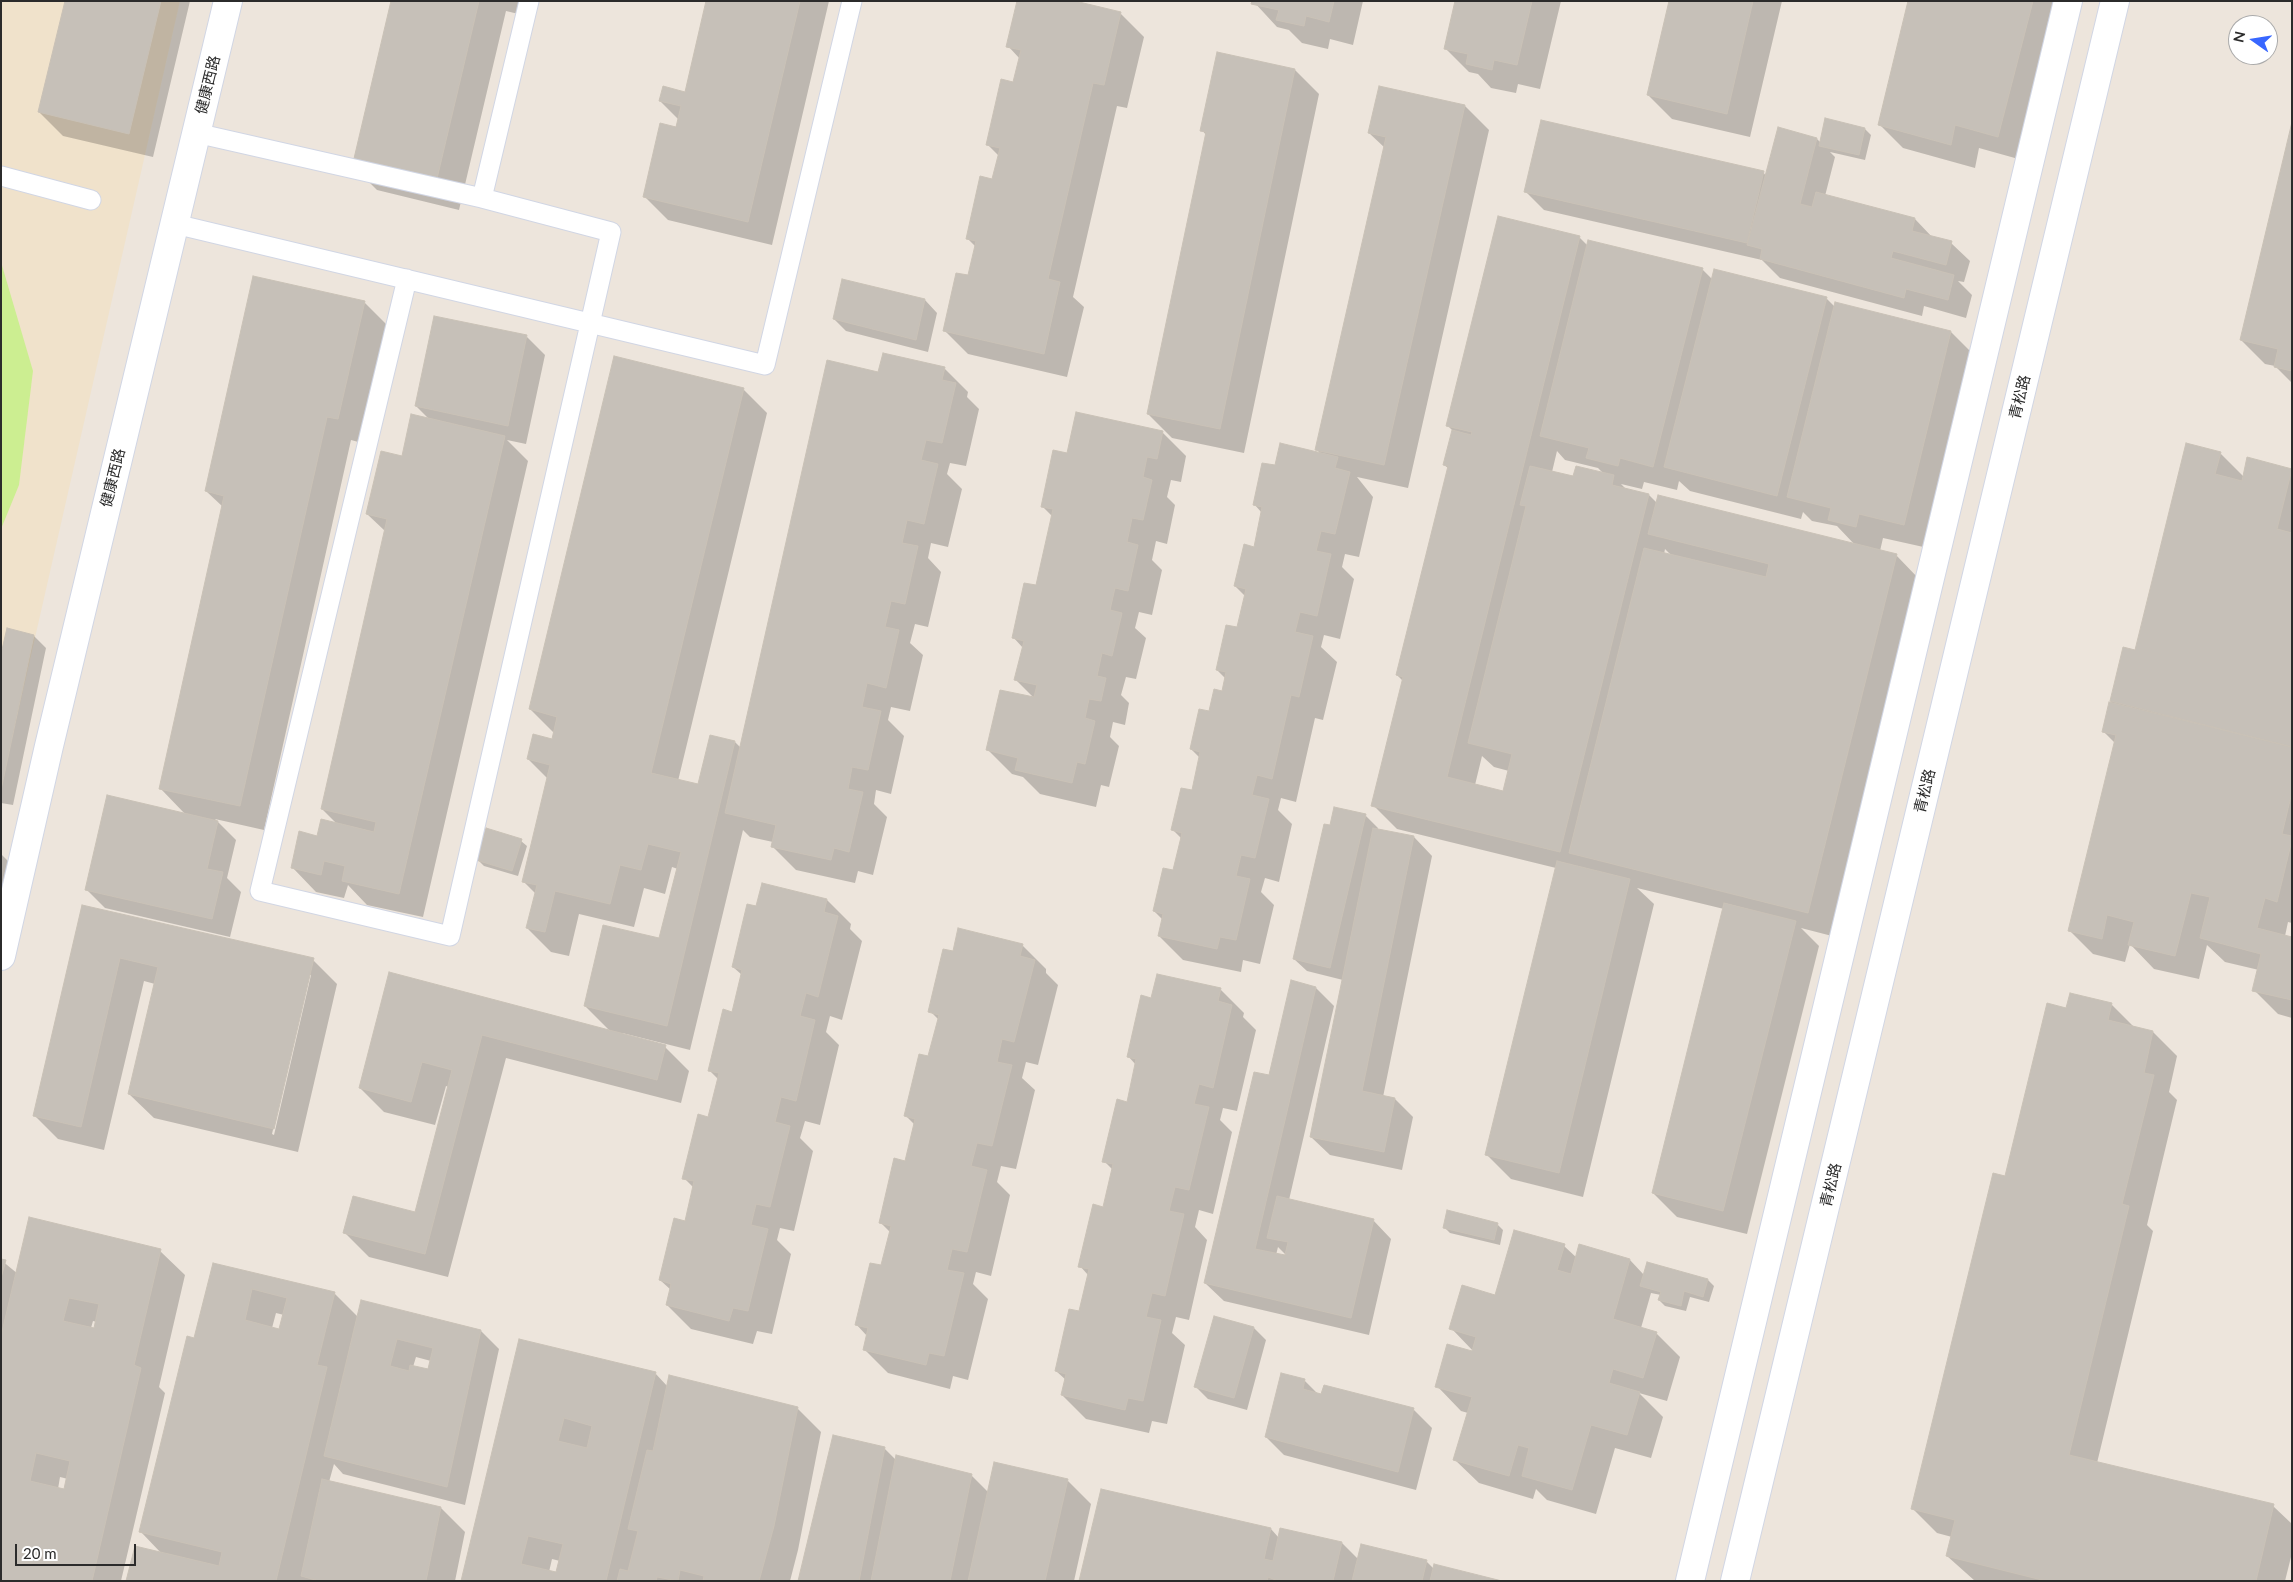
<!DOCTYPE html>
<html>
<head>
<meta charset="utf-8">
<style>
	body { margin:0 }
	#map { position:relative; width:2293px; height:1582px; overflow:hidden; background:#ede5dc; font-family:Lato,sans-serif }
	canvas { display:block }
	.frame { position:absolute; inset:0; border:2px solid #2b2b2b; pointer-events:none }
	.north { position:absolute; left:2228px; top:15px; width:50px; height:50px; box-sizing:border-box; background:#fff; border:1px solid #aaa; border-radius:50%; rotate:283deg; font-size:14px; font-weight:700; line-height:20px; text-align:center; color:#2b2b2b }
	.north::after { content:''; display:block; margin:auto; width:18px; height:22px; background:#3867ff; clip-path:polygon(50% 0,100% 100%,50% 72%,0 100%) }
	.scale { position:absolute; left:15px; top:1544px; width:121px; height:22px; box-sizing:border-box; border:2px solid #2b2b2b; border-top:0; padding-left:6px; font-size:15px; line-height:18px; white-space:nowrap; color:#2b2b2b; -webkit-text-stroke:4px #fff; paint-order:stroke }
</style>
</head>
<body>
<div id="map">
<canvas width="2293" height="1582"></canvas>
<div class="frame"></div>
<div class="north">N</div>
<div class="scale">20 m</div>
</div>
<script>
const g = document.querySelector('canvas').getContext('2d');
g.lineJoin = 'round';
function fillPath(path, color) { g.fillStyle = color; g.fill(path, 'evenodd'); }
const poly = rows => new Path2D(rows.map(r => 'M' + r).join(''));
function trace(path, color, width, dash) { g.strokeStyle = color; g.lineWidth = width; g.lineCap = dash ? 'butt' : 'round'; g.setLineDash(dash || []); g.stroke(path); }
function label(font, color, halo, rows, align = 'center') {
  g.font = font + ' Lato,"Noto Sans SC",sans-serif'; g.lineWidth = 4; g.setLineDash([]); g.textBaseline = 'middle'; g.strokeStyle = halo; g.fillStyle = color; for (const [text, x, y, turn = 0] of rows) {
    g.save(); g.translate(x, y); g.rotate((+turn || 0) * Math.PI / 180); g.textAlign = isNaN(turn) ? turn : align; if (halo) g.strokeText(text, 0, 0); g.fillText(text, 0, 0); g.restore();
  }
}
fillPath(poly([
	[1,1,180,1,1,787]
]), '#f0e2cb');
fillPath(poly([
	[1,262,33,371,19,485,1,529]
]), '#ccee91');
fillPath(poly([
	[66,1,190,1,153,157,63,136,39,112],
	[392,1,531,1,527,16,506,11,459,210,377,190,353,166],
	[708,1,829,1,772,245,668,220,644,196,679,120,660,101,686,93],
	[1253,1,1363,1,1353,45,1330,39,1328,49,1302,43,1289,30,1277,27],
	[1457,1,1561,1,1540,89,1518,84,1516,93,1491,88,1478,74,1469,72,1445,48],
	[1670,1,1782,1,1750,137,1672,119,1648,95],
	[1909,1,2062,1,2022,160,1979,148,1975,168,1903,148,1879,124],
	[1120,13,1144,37,1127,108,1117,106,1073,297,1084,307,1067,377,968,354,944,330,969,277,976,247,967,238,993,180,999,156,987,144,1014,84,1020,59,1008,46],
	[1295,70,1319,94,1244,453,1172,438,1148,414,1206,135,1202,130],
	[1380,87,1465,106,1489,130,1408,488,1357,477,1373,497,1359,557,1345,554,1342,567,1354,579,1340,639,1324,635,1321,647,1337,662,1323,720,1315,718,1296,802,1281,798,1278,810,1292,824,1279,882,1265,878,1261,892,1274,905,1260,964,1243,960,1241,972,1183,960,1159,936,1163,920,1154,911,1174,872,1182,839,1173,830,1192,792,1200,758,1191,749,1223,692,1226,679,1217,670,1238,629,1245,596,1235,586,1255,548,1262,513,1254,504,1276,467,1321,454,1316,449,1385,148,1369,133],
	[2292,127,2292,383,2275,366,2265,364,2241,340],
	[1779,128,1817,139,1821,143,1865,129,1871,135,1865,160,1830,152,1835,157,1825,196,1915,219,1933,238,1951,243,1970,261,1964,282,1958,281,1972,295,1966,318,1924,306,1922,316,1780,278,1762,260,1544,210,1525,191,1763,172,1766,176],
	[1499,218,1580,238,1588,246,1702,269,1713,280,1715,270,1827,299,1835,307,1951,332,1975,356,1928,548,1883,538,1880,551,1896,555,1920,580,1832,936,1801,928,1819,946,1747,1234,1677,1217,1653,1193,1724,909,1637,888,1654,904,1583,1197,1511,1179,1487,1155,1556,868,1397,829,1373,805,1403,681,1397,675,1448,468,1444,465,1453,431,1447,425],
	[1557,451,1565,460,1598,468,1604,474,1574,478,1552,472],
	[1679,481,1690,491,1801,519,1803,512,1812,521,1837,526,1855,545,1657,503,1649,495,1626,489,1621,484,1642,489,1644,482,1677,490],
	[1665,549,1671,555,1664,554],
	[1482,756,1494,767,1509,771,1504,792,1475,785],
	[843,280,925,300,937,313,928,352,846,331,834,319],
	[364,302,388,326,362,443,351,440,264,830,215,819,236,840,227,878,241,892,230,937,105,908,86,889,186,815,160,788,223,507,206,491],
	[527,337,545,355,526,444,507,440,528,461,423,917,367,905,348,885,344,898,316,892,292,867,318,837,338,825,322,809,385,531,367,514,402,457,430,420,416,406],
	[944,368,968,392,967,397,979,409,966,466,950,463,947,474,962,489,948,547,931,543,928,558,941,572,928,627,915,624,910,643,923,655,910,711,891,707,888,720,904,736,891,794,876,790,874,804,887,817,873,875,858,871,855,883,796,870,772,846,773,842,750,837,743,830,690,1050,622,1033,621,1035,665,1047,689,1071,681,1103,506,1058,448,1277,369,1257,345,1233,416,1214,449,1087,446,1086,435,1125,384,1112,360,1088,390,974,612,1033,585,1006,660,940,678,869,672,867,665,894,644,888,634,927,579,914,569,956,551,952,527,928,536,894,524,882,548,779,528,759,553,740,554,733,530,709,743,389,767,413,678,781,699,785,735,742,741,748,879,373],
	[1162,432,1186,456,1181,482,1171,480,1167,497,1175,505,1167,544,1156,541,1152,560,1162,570,1152,615,1139,612,1135,628,1146,638,1136,679,1126,677,1121,695,1129,703,1125,725,1113,722,1110,737,1119,746,1109,787,1101,785,1096,807,1040,794,1023,777,1012,774,988,750,1035,699,1016,680,1023,648,1013,637,1037,587,1053,517,1042,506,1068,455],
	[2220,453,2244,477,2248,459,2292,470,2292,923,2288,922,2285,936,2292,938,2292,1018,2278,1014,2254,990,2259,970,2225,962,2207,945,2199,979,2154,969,2130,944,2125,962,2093,954,2069,930,2115,743,2103,731,2124,649,2135,651],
	[34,636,46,648,13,805,1,803,1,660],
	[1365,815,1378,828,1377,830,1414,837,1432,856,1383,1097,1395,1099,1413,1117,1402,1170,1330,1155,1311,1137,1343,980,1307,971,1294,959,1331,827],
	[521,841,527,846,518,876,484,866,478,860],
	[1,854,11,864,1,904],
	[763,885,827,900,851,924,850,929,862,941,842,1020,830,1016,826,1032,839,1045,820,1125,805,1121,800,1138,813,1151,794,1231,780,1228,777,1240,791,1254,772,1334,757,1331,753,1344,691,1329,667,1305,671,1290,660,1280,686,1223,694,1188,684,1178,709,1118,719,1080,709,1070,733,1013,742,975,733,967,757,907],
	[82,906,313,960,337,984,298,1152,154,1118,129,1094,155,984,144,981,104,1150,58,1139,34,1115],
	[309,975,311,975,274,1135,272,1134],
	[1022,945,1046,969,1046,973,1058,985,1038,1065,1026,1062,1022,1078,1035,1090,1016,1169,1001,1166,997,1182,1010,1195,991,1276,976,1272,973,1284,988,1299,968,1380,953,1376,950,1389,888,1373,864,1349,867,1336,856,1324,882,1267,890,1232,880,1222,906,1163,915,1125,906,1116,929,1057,939,1020,930,1011,954,952],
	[1316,988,1334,1006,1289,1200,1373,1220,1391,1239,1369,1335,1224,1301,1205,1283,1270,1077],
	[1278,1247,1286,1255,1286,1257,1276,1255],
	[1220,989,1244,1013,1243,1017,1256,1030,1237,1111,1223,1108,1220,1120,1232,1132,1213,1214,1199,1210,1195,1227,1207,1240,1189,1320,1176,1317,1172,1333,1185,1345,1167,1424,1152,1421,1149,1433,1086,1419,1062,1395,1066,1380,1056,1371,1080,1312,1088,1275,1080,1266,1104,1208,1113,1170,1104,1161,1128,1103,1136,1065,1128,1056,1152,999],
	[2111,1004,2134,1027,2153,1032,2177,1056,2169,1092,2177,1100,2147,1225,2153,1231,2097,1463,2273,1506,2292,1524,2292,1553,2285,1581,1975,1581,1947,1556,1952,1537,1937,1533,1913,1509,2006,1178,2067,1009],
	[1497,1224,1503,1230,1500,1245,1450,1233,1444,1227],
	[1564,1246,1577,1258,1630,1260,1644,1275,1708,1280,1714,1286,1709,1302,1690,1297,1686,1311,1665,1306,1659,1300,1661,1295,1651,1293,1641,1328,1656,1333,1680,1357,1667,1401,1639,1393,1663,1417,1651,1458,1615,1448,1596,1514,1547,1500,1536,1489,1533,1499,1479,1483,1454,1459,1468,1413,1461,1411,1437,1386,1475,1353,1451,1328],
	[160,1251,185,1275,159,1387,165,1393,121,1581,1,1581,1,1260,18,1274],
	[93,1321,97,1322,95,1329,91,1328],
	[60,1477,68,1479,65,1491,58,1489],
	[214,1264,334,1293,358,1317,362,1302,481,1331,499,1349,465,1505,343,1474,334,1464,329,1482,441,1508,465,1532,455,1581,127,1581,162,1554,141,1532,195,1339],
	[276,1313,284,1315,280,1330,272,1328],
	[416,1357,431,1361,428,1371,413,1367],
	[1254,1328,1266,1340,1247,1410,1208,1399,1196,1387],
	[520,1340,655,1373,668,1387,797,1408,821,1432,798,1550,790,1581,464,1581],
	[552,1559,560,1561,557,1574,549,1572],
	[1304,1380,1319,1395,1413,1409,1432,1428,1416,1490,1284,1455,1266,1437],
	[884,1448,896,1460,970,1474,988,1492,1067,1480,1091,1504,1074,1581,799,1581],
	[1271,1529,1279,1538,1281,1529,1342,1543,1359,1560,1426,1561,1434,1569,1497,1581,1081,1581]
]), '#0003');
const building = poly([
	[65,1,161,1,129,134,38,112,65,1],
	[391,1,479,1,435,187,352,167,391,1],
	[706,1,800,1,748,222,643,197,660,123,676,127,681,106,659,101,663,86,685,92,706,1],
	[1017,1,1075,1,1121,12,1104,85,1093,83,1048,279,1060,282,1044,354,943,331,956,273,968,275,976,241,966,239,980,176,992,179,1000,148,986,145,1001,79,1013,82,1021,50,1006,47,1017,1],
	[1252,1,1334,1,1329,22,1306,16,1304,26,1276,20,1279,10,1251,4,1252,1],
	[1455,1,1532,1,1517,65,1494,60,1492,70,1466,64,1468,54,1444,49,1455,1],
	[1669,1,1753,1,1727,114,1647,95,1669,1],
	[1908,1,2033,1,1998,137,1955,125,1951,145,1878,125,1908,1],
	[1217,52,1295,69,1220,429,1147,414,1206,132,1200,131,1217,52],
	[1379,86,1465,105,1384,465,1315,450,1386,137,1368,133,1379,86],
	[1825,118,1865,128,1859,155,1819,146,1825,118],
	[1541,120,1764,171,1747,243,1524,192,1541,120],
	[2292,122,2292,371,2274,367,2278,349,2240,340,2292,122],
	[1778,127,1817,138,1800,204,1812,207,1816,192,1915,218,1912,231,1952,241,1946,265,1893,251,1891,258,1954,275,1948,300,1906,289,1904,298,1760,259,1762,249,1747,245,1778,127],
	[1498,216,1580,236,1447,777,1503,791,1512,754,1468,743,1526,506,1520,505,1530,466,1573,476,1576,466,1614,475,1612,485,1649,494,1560,852,1371,806,1403,677,1396,675,1448,466,1443,465,1452,430,1471,435,1472,432,1446,426,1498,216],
	[1588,240,1703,268,1653,467,1620,458,1618,466,1586,458,1589,448,1540,436,1588,240],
	[1714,269,1827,297,1777,496,1664,467,1714,269],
	[253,276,365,301,338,419,327,417,240,806,159,789,224,496,205,491,253,276],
	[842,279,925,299,916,340,833,319,842,279],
	[1835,302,1951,331,1904,525,1859,514,1856,527,1828,520,1831,508,1787,497,1835,302],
	[434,316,527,335,508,426,415,406,434,316],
	[883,353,945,367,942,380,956,383,942,443,926,440,921,460,938,464,924,524,907,520,902,543,918,546,905,604,891,601,885,627,899,630,886,688,867,683,862,707,881,711,868,770,852,767,848,789,863,792,849,852,834,848,831,860,771,847,776,825,725,813,827,360,878,372,883,353],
	[614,356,744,388,651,773,698,784,710,735,735,741,667,1026,584,1006,603,925,659,938,681,852,648,844,641,870,620,865,610,904,555,891,545,932,526,928,537,885,522,882,550,765,527,759,533,734,552,739,557,717,529,709,614,356],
	[1076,412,1163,431,1157,459,1147,457,1143,477,1152,480,1143,520,1132,518,1127,542,1138,545,1128,591,1115,588,1110,610,1122,613,1112,656,1102,653,1097,676,1106,678,1101,701,1089,699,1085,718,1095,721,1085,764,1077,762,1072,783,1015,770,1018,758,986,750,1000,690,1034,697,1037,685,1014,680,1024,641,1012,638,1024,583,1036,585,1053,509,1041,507,1053,450,1067,453,1076,412],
	[411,414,505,436,399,894,342,881,345,866,324,861,321,875,291,868,299,831,317,836,321,819,374,832,376,822,321,809,387,519,366,514,381,451,402,456,411,414],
	[1280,443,1338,457,1335,468,1350,472,1335,534,1321,531,1316,551,1331,554,1317,616,1300,612,1295,632,1313,636,1299,697,1291,695,1272,779,1257,775,1252,795,1269,799,1255,858,1241,855,1236,876,1250,879,1236,940,1220,937,1217,949,1158,936,1163,914,1153,911,1163,868,1173,870,1182,833,1171,830,1181,788,1192,790,1200,752,1190,749,1199,709,1209,711,1214,689,1222,691,1226,672,1216,670,1226,625,1237,627,1246,589,1234,586,1244,544,1254,547,1262,507,1253,505,1262,463,1275,465,1280,443],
	[2186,443,2221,452,2215,474,2242,481,2247,457,2292,469,2277,529,2292,533,2292,747,2110,701,2123,647,2135,650,2186,443],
	[1658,495,1897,554,1808,913,1569,853,1644,548,1766,577,1769,564,1648,534,1658,495],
	[7,628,34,635,1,790,1,654,7,628],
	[2109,702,2292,747,2292,792,2282,834,2292,836,2292,840,2277,902,2265,898,2257,928,2292,937,2292,1000,2252,991,2261,954,2200,938,2210,897,2191,893,2175,956,2128,945,2134,922,2107,915,2102,939,2068,931,2116,735,2102,732,2109,702],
	[107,795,218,821,207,869,223,872,212,919,85,890,107,795],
	[1334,807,1366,814,1330,968,1293,959,1324,824,1330,825,1334,807],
	[486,828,522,839,512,871,476,860,486,828],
	[1373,828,1414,836,1362,1091,1395,1098,1384,1152,1310,1137,1373,828],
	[1557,861,1630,879,1559,1173,1485,1155,1557,861],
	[762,883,827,899,824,912,838,916,818,997,806,993,800,1016,815,1020,796,1101,781,1097,775,1122,790,1126,770,1207,756,1204,751,1225,768,1229,748,1311,733,1308,729,1321,666,1305,671,1284,659,1280,674,1218,685,1221,694,1181,682,1179,698,1114,708,1117,719,1073,708,1071,723,1009,732,1012,742,970,732,967,747,904,756,906,762,883],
	[1724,903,1796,921,1723,1211,1652,1193,1724,903],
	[82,905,314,958,274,1129,128,1094,158,967,120,958,81,1127,33,1116,82,905],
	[958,928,1023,944,1020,956,1035,960,1014,1042,1002,1039,997,1062,1012,1065,992,1146,977,1143,971,1166,987,1170,967,1252,952,1249,947,1270,964,1273,944,1356,929,1353,926,1365,863,1350,868,1328,855,1325,870,1263,881,1265,891,1226,879,1223,894,1158,905,1161,915,1119,904,1116,919,1054,928,1056,939,1015,928,1012,943,949,953,951,958,928],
	[389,972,666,1045,657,1080,482,1035,425,1254,343,1233,353,1196,415,1212,452,1070,422,1062,411,1102,359,1088,389,972],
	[1157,974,1221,988,1218,1001,1232,1005,1213,1088,1199,1084,1194,1104,1209,1107,1189,1190,1175,1187,1169,1211,1184,1214,1165,1296,1152,1293,1146,1317,1161,1320,1143,1401,1128,1398,1125,1410,1061,1395,1066,1374,1055,1371,1069,1309,1079,1311,1089,1269,1078,1267,1093,1204,1103,1207,1113,1164,1102,1162,1117,1099,1127,1102,1136,1059,1127,1057,1141,995,1151,998,1157,974],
	[1291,980,1316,987,1255,1249,1285,1255,1288,1242,1267,1238,1277,1196,1374,1219,1351,1318,1204,1283,1254,1072,1269,1075,1291,980],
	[2070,993,2112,1003,2108,1020,2153,1031,2144,1073,2154,1075,2122,1204,2129,1206,2069,1455,2274,1504,2256,1581,2046,1581,1946,1556,1955,1520,1911,1509,1993,1173,2005,1176,2047,1003,2066,1008,2070,993],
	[1447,1210,1498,1223,1494,1240,1443,1228,1447,1210],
	[29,1217,161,1249,134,1365,141,1368,92,1581,1,1581,1,1336,29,1217],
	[69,1298,99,1304,94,1328,63,1321,69,1298],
	[36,1453,70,1461,64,1489,30,1481,36,1453],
	[1514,1230,1565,1244,1557,1270,1571,1274,1579,1244,1630,1259,1613,1319,1657,1332,1643,1378,1613,1369,1609,1383,1640,1392,1627,1435,1591,1425,1572,1490,1522,1476,1529,1448,1518,1445,1509,1476,1453,1460,1472,1397,1435,1387,1447,1344,1472,1351,1476,1337,1449,1329,1462,1285,1495,1295,1514,1230],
	[1,1259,6,1260,1,1278,1,1259],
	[1647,1262,1708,1279,1703,1297,1684,1291,1681,1306,1658,1300,1661,1292,1640,1286,1647,1262],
	[213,1263,335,1292,317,1365,327,1367,276,1581,126,1581,135,1546,219,1566,222,1552,139,1532,187,1336,194,1338,213,1263],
	[252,1289,287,1298,279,1329,245,1320,252,1289],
	[361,1300,481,1330,447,1487,324,1456,361,1300],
	[397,1339,433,1348,428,1369,410,1365,409,1371,390,1366,397,1339],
	[1214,1316,1254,1327,1234,1398,1194,1387,1214,1316],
	[519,1339,656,1372,606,1581,461,1581,519,1339],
	[564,1418,592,1426,587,1448,558,1441,564,1418],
	[528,1536,563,1544,556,1572,521,1564,528,1536],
	[1281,1373,1305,1379,1303,1389,1321,1394,1324,1385,1414,1408,1398,1472,1265,1437,1281,1373],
	[669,1375,798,1407,774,1526,759,1581,703,1581,704,1576,680,1570,678,1581,657,1577,656,1581,617,1581,620,1569,628,1571,638,1531,628,1529,647,1450,653,1451,669,1375],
	[833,1435,885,1447,859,1581,798,1581,833,1435],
	[896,1455,972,1474,950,1581,871,1581,896,1455],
	[994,1462,1068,1479,1045,1581,968,1581,994,1462],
	[322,1479,441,1507,426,1581,319,1581,301,1576,322,1479],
	[1101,1489,1271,1528,1264,1559,1273,1561,1280,1528,1342,1542,1333,1581,1278,1581,1268,1577,1267,1581,1079,1581,1101,1489],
	[1361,1544,1427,1560,1422,1581,1352,1581,1361,1544],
	[1434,1564,1502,1581,1430,1581,1434,1564]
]);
fillPath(building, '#c6c0b8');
trace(building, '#c9c1b6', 1);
const lane = poly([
	[196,133,482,198,529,1],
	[1,176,91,200],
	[175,224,765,365,852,1],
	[407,279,260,891,450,936,611,232,482,198]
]);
const secondary = poly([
	[1,956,49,746,228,1],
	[1690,1581,2068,1],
	[1735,1581,2115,1]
]);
trace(lane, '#d1d6e4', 21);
trace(secondary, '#d1d6e4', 30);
trace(lane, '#fff', 19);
trace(secondary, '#fff', 28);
label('15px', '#2b2b2b', '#fff', [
	["健康西路",208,85,-76],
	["青松路",2020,397,-76],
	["健康西路",113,478,-76],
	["青松路",1925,791,-76],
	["青松路",1831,1185,-76]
]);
</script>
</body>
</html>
